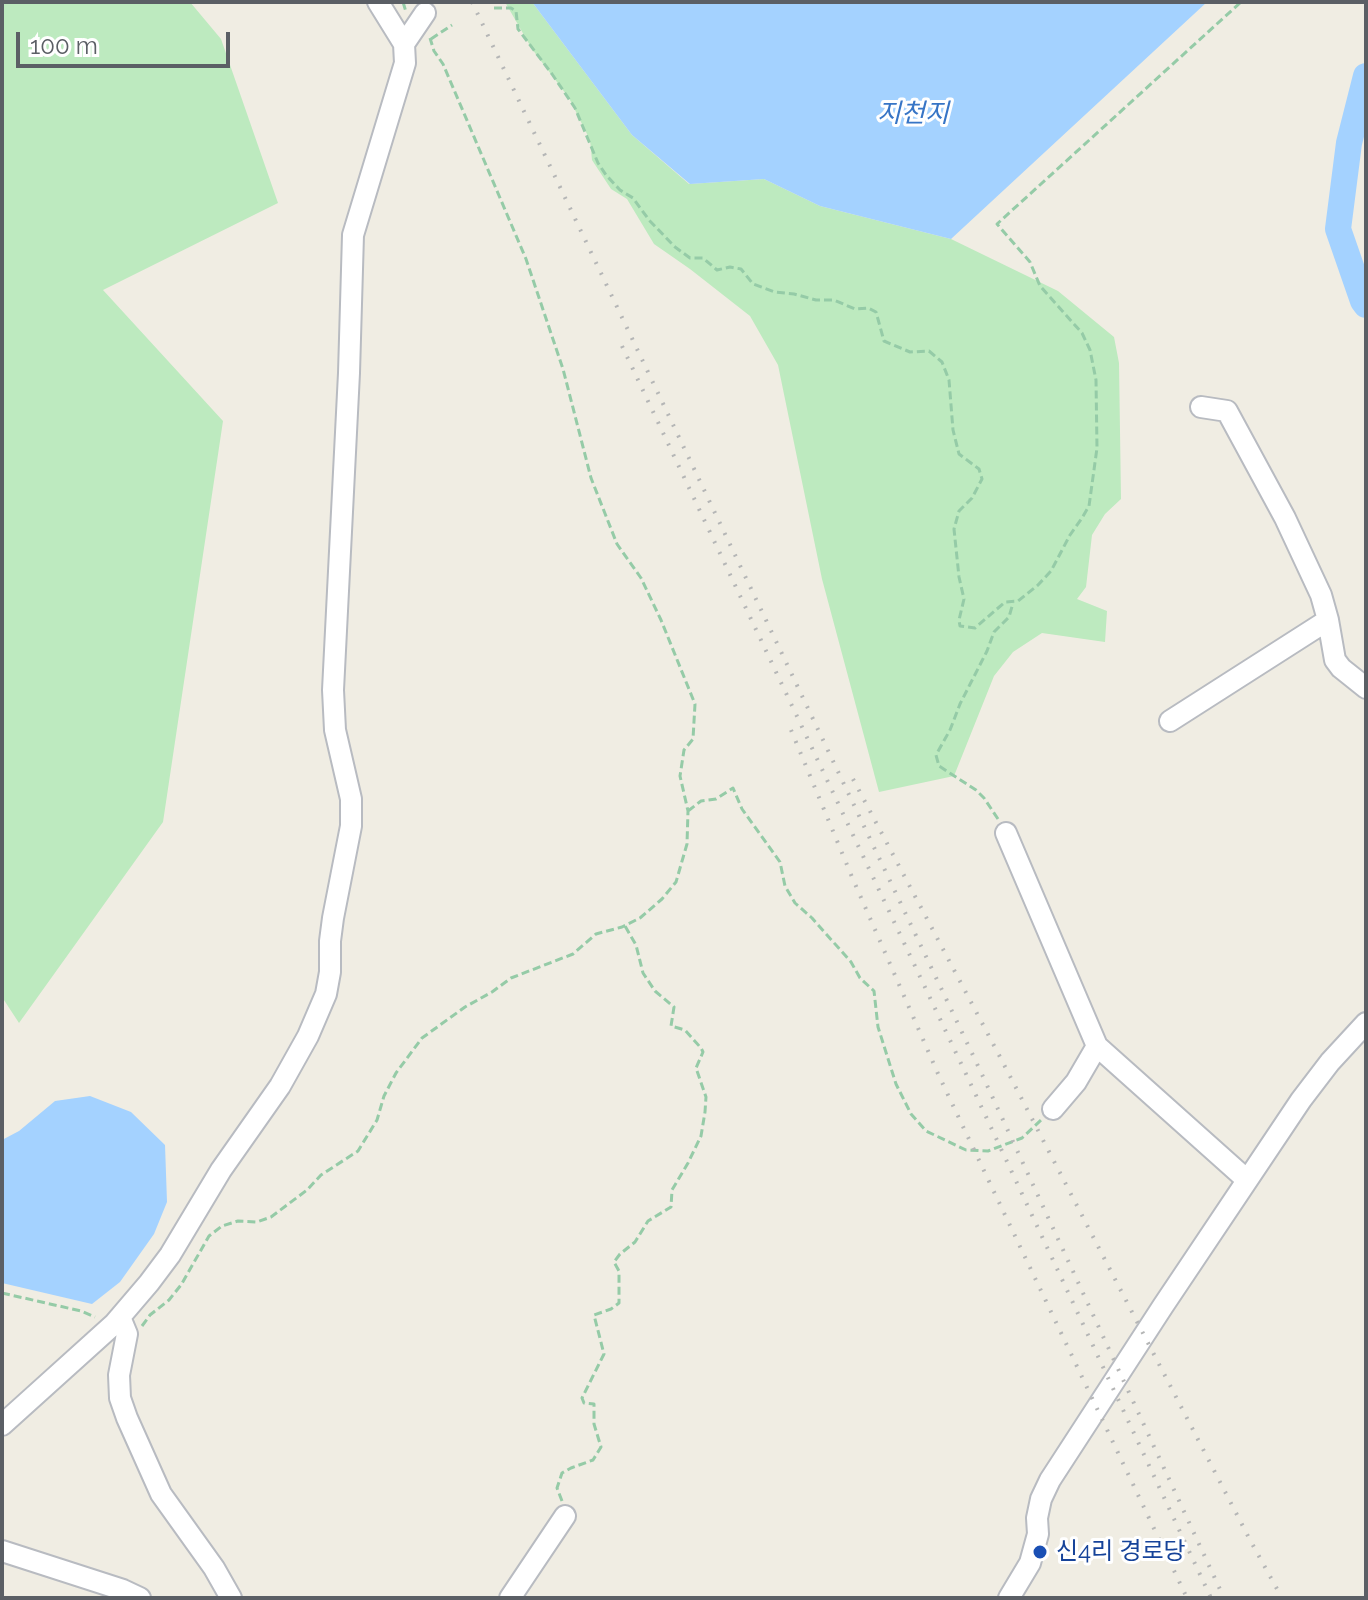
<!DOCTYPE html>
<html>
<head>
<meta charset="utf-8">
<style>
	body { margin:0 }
	#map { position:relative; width:1368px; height:1600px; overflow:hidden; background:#f0ede3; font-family:Raleway,sans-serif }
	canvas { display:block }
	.frame { position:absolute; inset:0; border:4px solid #5b5f65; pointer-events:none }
	.scale { position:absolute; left:16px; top:32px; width:214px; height:36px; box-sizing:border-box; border:4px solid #5b5f65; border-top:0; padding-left:10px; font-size:24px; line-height:28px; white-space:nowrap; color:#5b5f65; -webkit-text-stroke:6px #fff; paint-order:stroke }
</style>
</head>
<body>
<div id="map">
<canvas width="1368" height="1600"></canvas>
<div class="frame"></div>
<div class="scale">100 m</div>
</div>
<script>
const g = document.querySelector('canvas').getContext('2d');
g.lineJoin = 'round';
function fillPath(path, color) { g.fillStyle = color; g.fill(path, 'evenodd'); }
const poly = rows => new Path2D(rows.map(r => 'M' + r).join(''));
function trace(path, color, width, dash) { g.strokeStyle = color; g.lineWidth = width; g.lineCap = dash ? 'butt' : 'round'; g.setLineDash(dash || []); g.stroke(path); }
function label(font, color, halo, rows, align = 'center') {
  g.font = font + ' Raleway,"Noto Sans KR",sans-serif'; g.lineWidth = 6; g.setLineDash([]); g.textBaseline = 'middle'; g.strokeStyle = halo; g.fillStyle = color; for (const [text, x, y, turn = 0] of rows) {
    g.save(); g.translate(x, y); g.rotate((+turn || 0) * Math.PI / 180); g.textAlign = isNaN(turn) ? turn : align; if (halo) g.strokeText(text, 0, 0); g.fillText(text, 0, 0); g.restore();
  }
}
fillPath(poly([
	[2,2,190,2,221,39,278,203,103,290,223,421,163,822,19,1023,2,997],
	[505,2,532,2,632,135,689,184,764,179,820,206,951,239,1058,291,1114,337,1119,363,1121,499,1105,514,1092,535,1086,587,1077,599,1107,611,1105,642,1042,633,1013,652,994,676,954,776,879,792,822,579,778,365,750,316,690,269,654,244,627,199,611,189,592,160,590,140,569,98,532,49]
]), '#bdeabf');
fillPath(poly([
	[532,2,1207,2,951,239,820,206,764,179,690,184,632,135],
	[90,1096,131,1112,165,1145,167,1202,154,1234,120,1282,92,1304,2,1283,2,1140,19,1131,55,1101]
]), '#a4d2ff');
trace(poly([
	[1366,76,1349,143,1338,229,1363,301,1366,305]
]), '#a4d2ff', 26);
const minor = poly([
	[404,44,425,13],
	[1201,407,1227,411,1285,518,1321,595,1328,620,1335,660,1341,668,1366,688],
	[1170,721,1328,620],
	[1006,833,1097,1046,1247,1180],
	[1053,1109,1076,1082,1097,1046],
	[120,1317,127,1334,119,1375,120,1398,127,1418,161,1494,214,1568,231,1598],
	[2,1425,114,1324,149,1283,170,1255,221,1170,280,1086,308,1036,326,994,330,972,330,941,333,918,351,826,351,799,335,730,333,690,349,373,353,235,405,63,404,44,378,2],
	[2,1551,123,1590,140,1598],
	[510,1598,565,1516],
	[1009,1598,1030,1563,1038,1534,1037,1518,1041,1499,1050,1480,1163,1306,1301,1100,1330,1062,1366,1023]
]);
trace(minor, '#b8bbc1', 24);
trace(poly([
	[403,2,406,12],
	[494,8,511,8,516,11,518,29,552,74,575,108,598,163,606,175,620,190,633,198,649,220,675,247,690,258,703,258,717,270,730,267,741,269,753,284,775,292,794,294,816,300,834,300,855,309,868,308,876,312,884,341,910,352,929,351,942,362,949,380,953,430,959,454,979,469,982,479,972,498,959,511,954,529,959,577,964,599,959,620,960,626,975,628,1005,602,1018,601,1038,585,1051,571,1070,535,1082,518,1089,506,1097,448,1096,380,1090,350,1082,333,1040,286,1030,262,997,224,1241,2],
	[431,39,452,25],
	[688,811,701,801,716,799,733,788,742,809,780,862,785,886,795,903,812,918,851,962,860,978,874,991,878,1027,896,1084,911,1114,926,1131,966,1150,988,1151,1022,1138,1041,1120],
	[998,819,984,798,976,790,939,766,936,755,950,730,960,704,987,651,994,632,1009,617,1013,603],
	[2,1293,81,1311,95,1317],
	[142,1326,150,1315,169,1300,181,1285,209,1236,222,1226,238,1221,257,1222,271,1217,307,1190,321,1175,358,1151,377,1120,384,1096,396,1073,422,1038,465,1007,492,992,511,978,573,954,596,934,622,927,640,918,662,899,676,882,687,844,688,811,680,776,684,750,693,739,695,704,661,620,641,578,617,544,591,478,563,369,526,259,443,64,434,51,430,38],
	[562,1501,557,1488,562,1473,571,1468,593,1460,601,1447,594,1424,594,1404,584,1403,582,1398,604,1354,594,1315,611,1309,619,1303,619,1271,614,1262,620,1254,635,1242,648,1221,671,1207,672,1190,688,1163,701,1136,705,1112,706,1097,696,1068,703,1052,701,1048,685,1030,671,1026,674,1007,655,991,643,973,636,945,625,926]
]), '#95cba7', 3, [8, 4]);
trace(minor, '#fff', 20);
trace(poly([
	[472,2,979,1068,1224,1598],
	[622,346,966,1074,1211,1598],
	[791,730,852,877,939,1076,1187,1598],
	[853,779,999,1055,1249,1538,1282,1598]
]), '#b5b6b6', 4, [2, 10]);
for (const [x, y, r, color] of [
	[1040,1552,8,"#1a4fb4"]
]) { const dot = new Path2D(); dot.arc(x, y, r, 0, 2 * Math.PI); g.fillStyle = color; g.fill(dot); trace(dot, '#fff', 3); }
label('24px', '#164399', '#fff', [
	["신4리 경로당",1056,1552]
], 'left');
label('italic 26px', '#3775c6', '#fff', [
	["지천지",913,114]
]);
</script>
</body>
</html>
